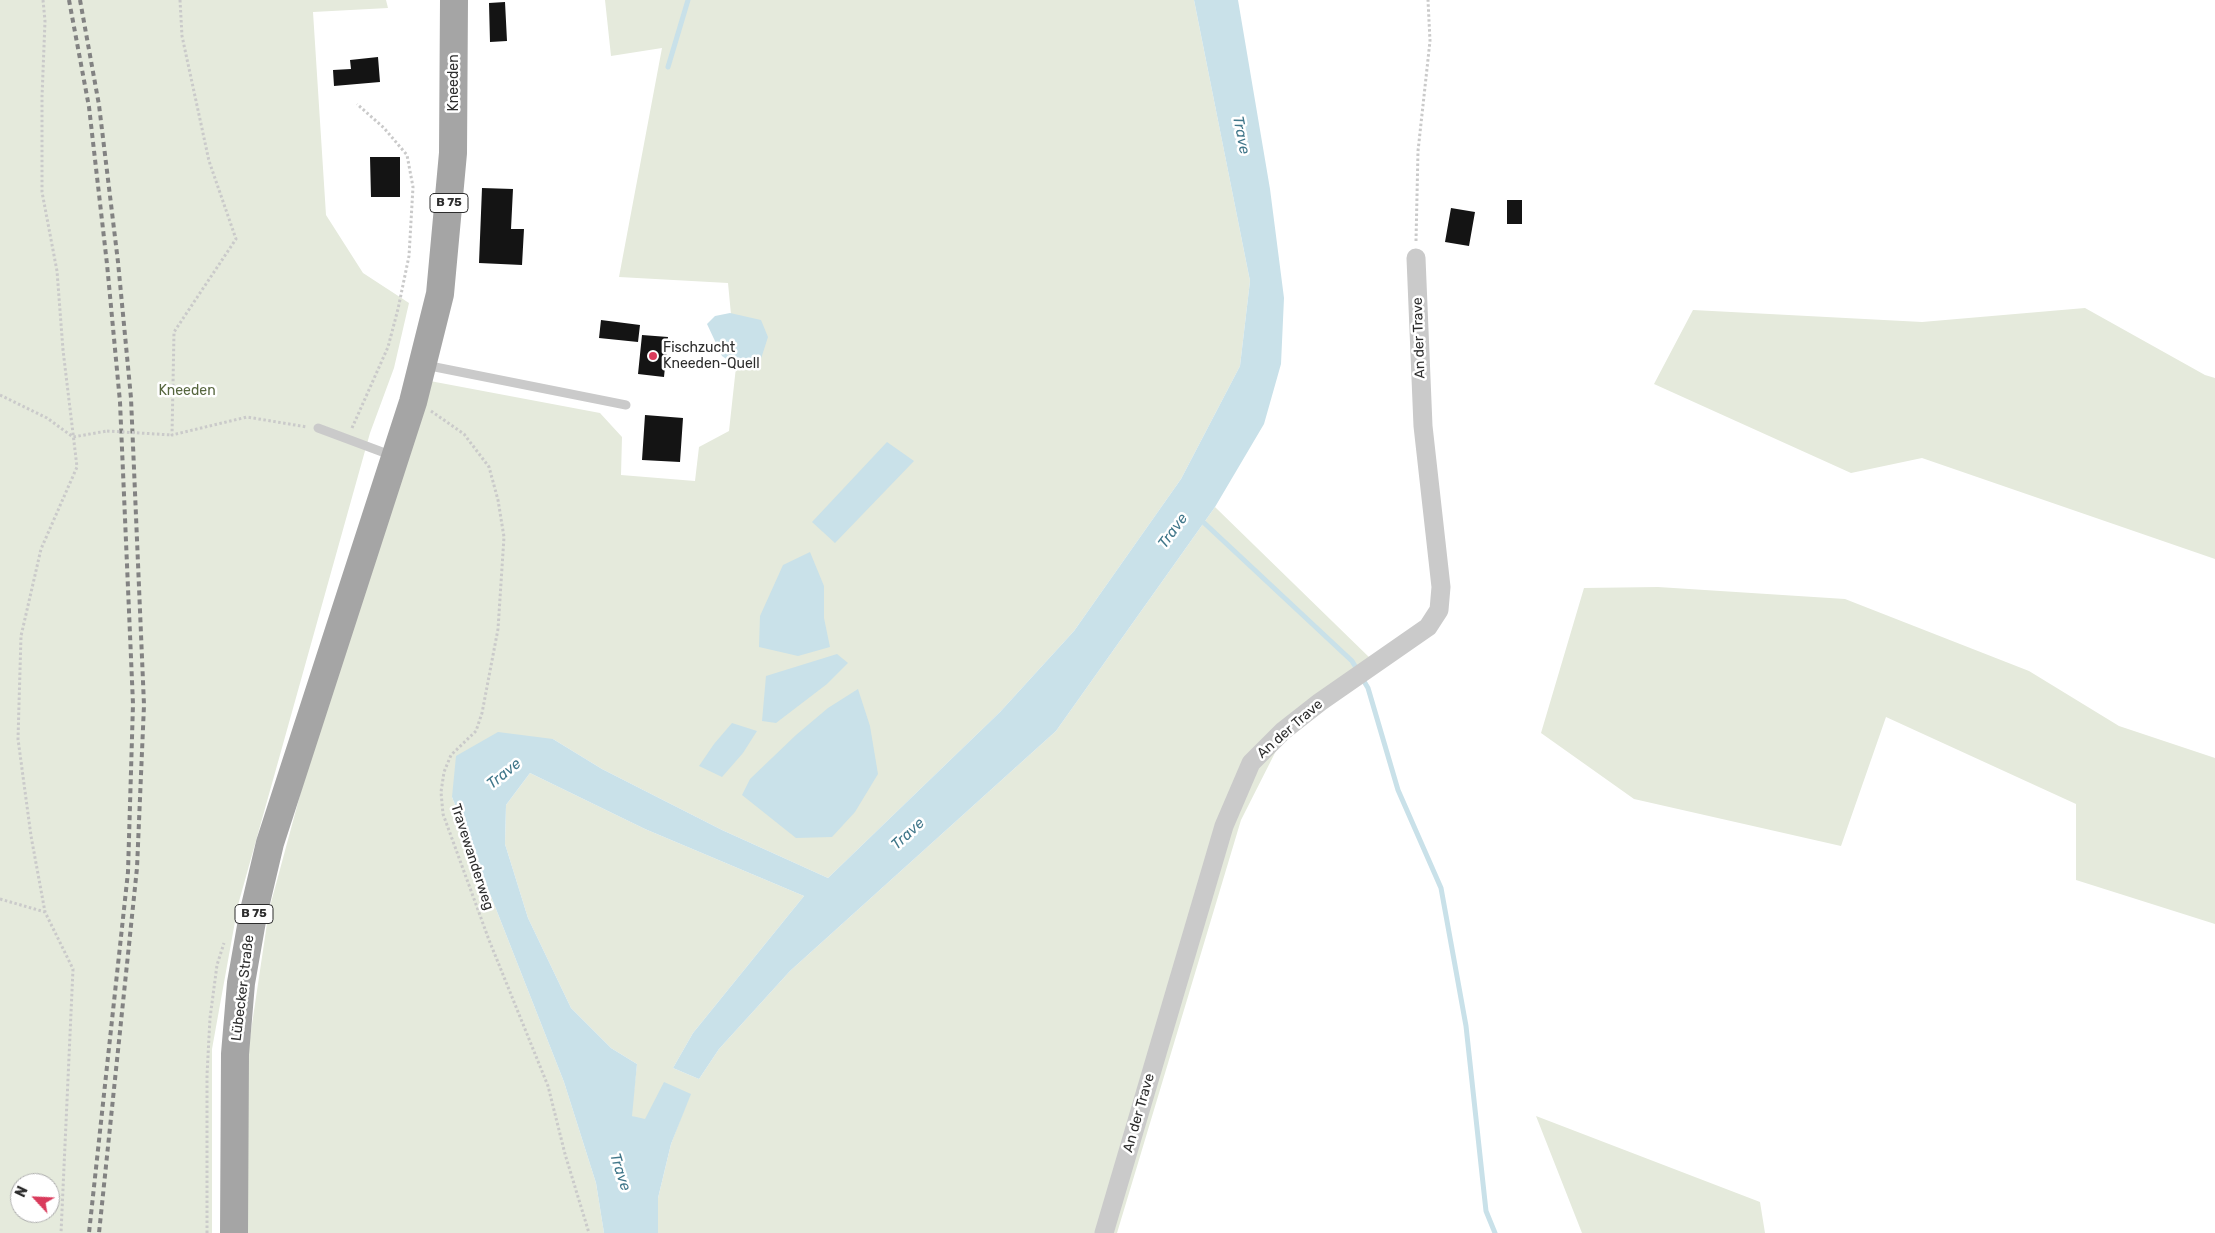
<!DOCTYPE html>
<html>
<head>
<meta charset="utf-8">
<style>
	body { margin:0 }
	#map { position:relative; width:2215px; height:1233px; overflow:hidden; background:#fff; font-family:Rubik,sans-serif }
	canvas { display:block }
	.north { position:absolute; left:10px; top:1173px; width:50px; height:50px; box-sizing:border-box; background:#fff; border:1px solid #ababab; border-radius:50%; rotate:295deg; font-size:14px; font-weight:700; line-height:20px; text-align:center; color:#2d2d2d }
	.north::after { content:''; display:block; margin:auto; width:18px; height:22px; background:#d93a5b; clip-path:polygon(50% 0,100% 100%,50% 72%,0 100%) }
</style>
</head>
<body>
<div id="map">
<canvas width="2215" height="1233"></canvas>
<div class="north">N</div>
</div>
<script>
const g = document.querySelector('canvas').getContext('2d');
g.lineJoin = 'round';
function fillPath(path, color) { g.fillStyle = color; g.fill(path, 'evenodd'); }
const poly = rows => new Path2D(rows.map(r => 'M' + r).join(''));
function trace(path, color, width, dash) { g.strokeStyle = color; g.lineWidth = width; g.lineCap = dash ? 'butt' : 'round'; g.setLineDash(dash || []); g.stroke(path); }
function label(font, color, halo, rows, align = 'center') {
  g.font = font + ' Rubik,sans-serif'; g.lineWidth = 5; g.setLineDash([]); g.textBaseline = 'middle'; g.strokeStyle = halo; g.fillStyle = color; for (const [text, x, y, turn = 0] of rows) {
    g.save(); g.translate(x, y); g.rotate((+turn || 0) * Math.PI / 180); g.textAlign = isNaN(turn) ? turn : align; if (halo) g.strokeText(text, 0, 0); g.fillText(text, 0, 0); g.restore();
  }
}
fillPath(poly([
	[0,0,386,0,388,8,313,12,326,215,363,273,409,303,394,368,370,433,238,905,212,1049,212,1233,0,1233],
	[20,1183,50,1183,50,1213,20,1213],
	[605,0,1194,0,1250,281,1240,366,1181,479,1074,631,1000,712,828,878,722,830,602,769,553,739,452,797,564,1082,596,1183,604,1233,245,1233,248,1051,269,910,303,784,430,381,600,413,622,437,621,475,695,481,699,447,729,431,736,367,728,283,619,277,662,48,611,56],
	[2085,308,2205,375,2215,378,2215,559,1922,458,1851,473,1654,384,1693,310,1922,322],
	[1215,507,1372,660,1283,737,1241,820,1117,1233,658,1233,658,1198,671,1144,690,1094,644,1120,631,1116,637,1064,611,1048,571,1008,528,918,505,844,506,805,530,773,645,829,804,896,693,1033,673,1068,699,1079,719,1049,790,971,1056,731],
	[1658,587,1845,599,2029,671,2119,726,2215,758,2215,924,2076,880,2076,804,1886,717,1841,846,1634,799,1541,733,1584,588],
	[1536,1116,1760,1202,1765,1233,1582,1233]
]), '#e5eadc');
fillPath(poly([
	[1194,0,1238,0,1270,189,1284,298,1281,364,1264,424,1215,507,1056,731,790,971,719,1049,699,1079,673,1068,693,1033,804,896,645,829,530,773,506,805,505,844,528,918,571,1008,611,1048,637,1064,632,1116,645,1119,664,1082,691,1094,671,1144,658,1198,658,1233,604,1233,596,1183,564,1082,452,797,456,756,498,732,553,739,602,769,722,830,828,878,1000,712,1074,631,1181,479,1240,366,1250,281],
	[730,313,761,320,768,337,759,365,741,369,722,356,707,324,715,316],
	[887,442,914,461,835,543,812,522],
	[810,552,824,586,824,618,830,647,798,656,759,647,760,616,783,565],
	[837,654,848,663,827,684,776,723,762,721,766,676],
	[858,689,870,726,878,774,855,812,832,837,796,838,742,795,750,779,796,735,828,708],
	[732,723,757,731,743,753,722,777,699,766,714,744]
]), '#c9e1e9');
trace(poly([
	[668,67,688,0],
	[1200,519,1352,661,1358,671],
	[1362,678,1368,688,1398,790,1441,888,1466,1026,1486,1211,1495,1233]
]), '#c9e1e9', 5);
fillPath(poly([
	[505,2,507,41,490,42,489,3],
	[378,57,380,82,334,86,333,70,351,69,350,60],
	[370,157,400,157,400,197,371,197],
	[482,188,513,189,511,229,524,229,522,265,479,263],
	[1507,200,1522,200,1522,224,1507,224],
	[1451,208,1475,212,1469,246,1445,242],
	[601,320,640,325,638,342,599,338],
	[642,335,668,337,664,377,638,374],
	[645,415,683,418,680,462,642,460]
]), '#141414');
trace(poly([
	[43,0,45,21,42,97,42,192,57,271,63,350,77,467,41,549,21,636,18,739,31,836,45,912,73,969,61,1233],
	[180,0,182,36,209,161,236,239,174,332,172,435,247,417,307,427],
	[1416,241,1418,151,1430,41,1428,0],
	[0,395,47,418,73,437,107,431],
	[431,411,464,434,489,467,498,500,504,537,498,629,482,713,476,731,451,755,444,772,441,792,443,814,489,940,548,1086,565,1154,589,1233],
	[352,428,388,347,398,309,409,256,413,187,407,155,384,128,357,104],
	[0,899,45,912],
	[207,1233,207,1075,210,1018,217,965,224,943]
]), '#cacaca', 3, [2.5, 2.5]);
trace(poly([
	[425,365,626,405],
	[318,428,393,456]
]), '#cacaca', 9);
trace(poly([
	[1104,1233,1224,826,1251,763,1283,731,1320,702,1428,627,1439,610,1441,587,1423,426,1416,258]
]), '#cacaca', 19);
trace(poly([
	[234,1233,235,1054,241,983,253,915,270,843,413,402,440,294,453,153,454,0]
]), '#a5a5a5', 28);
trace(poly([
	[69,0,89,107,107,264,120,402,133,704,128,872,89,1233],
	[80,0,99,105,118,262,131,398,144,705,137,868,99,1233]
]), '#828282', 4, [5, 4]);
trace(poly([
	[107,431,172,435]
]), '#cacaca', 3, [2.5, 2.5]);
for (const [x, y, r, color] of [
	[653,356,5,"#d93a5b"]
]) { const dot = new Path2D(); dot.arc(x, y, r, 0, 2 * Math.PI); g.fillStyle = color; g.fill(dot); trace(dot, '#fff', 2); }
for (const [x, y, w] of [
	[449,203,38],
	[254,914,38]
]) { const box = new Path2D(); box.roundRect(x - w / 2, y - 9.5, w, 19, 4); g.fillStyle = '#fff'; g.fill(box); trace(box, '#2d2d2d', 1); }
label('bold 12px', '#2d2d2d', null, [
	["B 75",449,203],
	["B 75",254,914]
]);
label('14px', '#2d2d2d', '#fff', [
	["Kneeden",454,83,-90],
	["An der Trave",1419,338,-92],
	["An der Trave",1290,729,-41],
	["Travewanderweg",472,857,72],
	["Lübecker Straße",243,988,-83],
	["An der Trave",1139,1113,-74]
]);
label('14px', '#2d2d2d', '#fff', [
	["Fischzucht",663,348],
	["Kneeden-Quell",663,364]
], 'left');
label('14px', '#56663e', '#fff', [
	["Kneeden",187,391]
]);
label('italic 15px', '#41778a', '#fff', [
	["Trave",1241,135,79],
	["Trave",1173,531,-54],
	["Trave",504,774,-39],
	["Trave",908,834,-43],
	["Trave",620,1172,72]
]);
</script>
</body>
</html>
